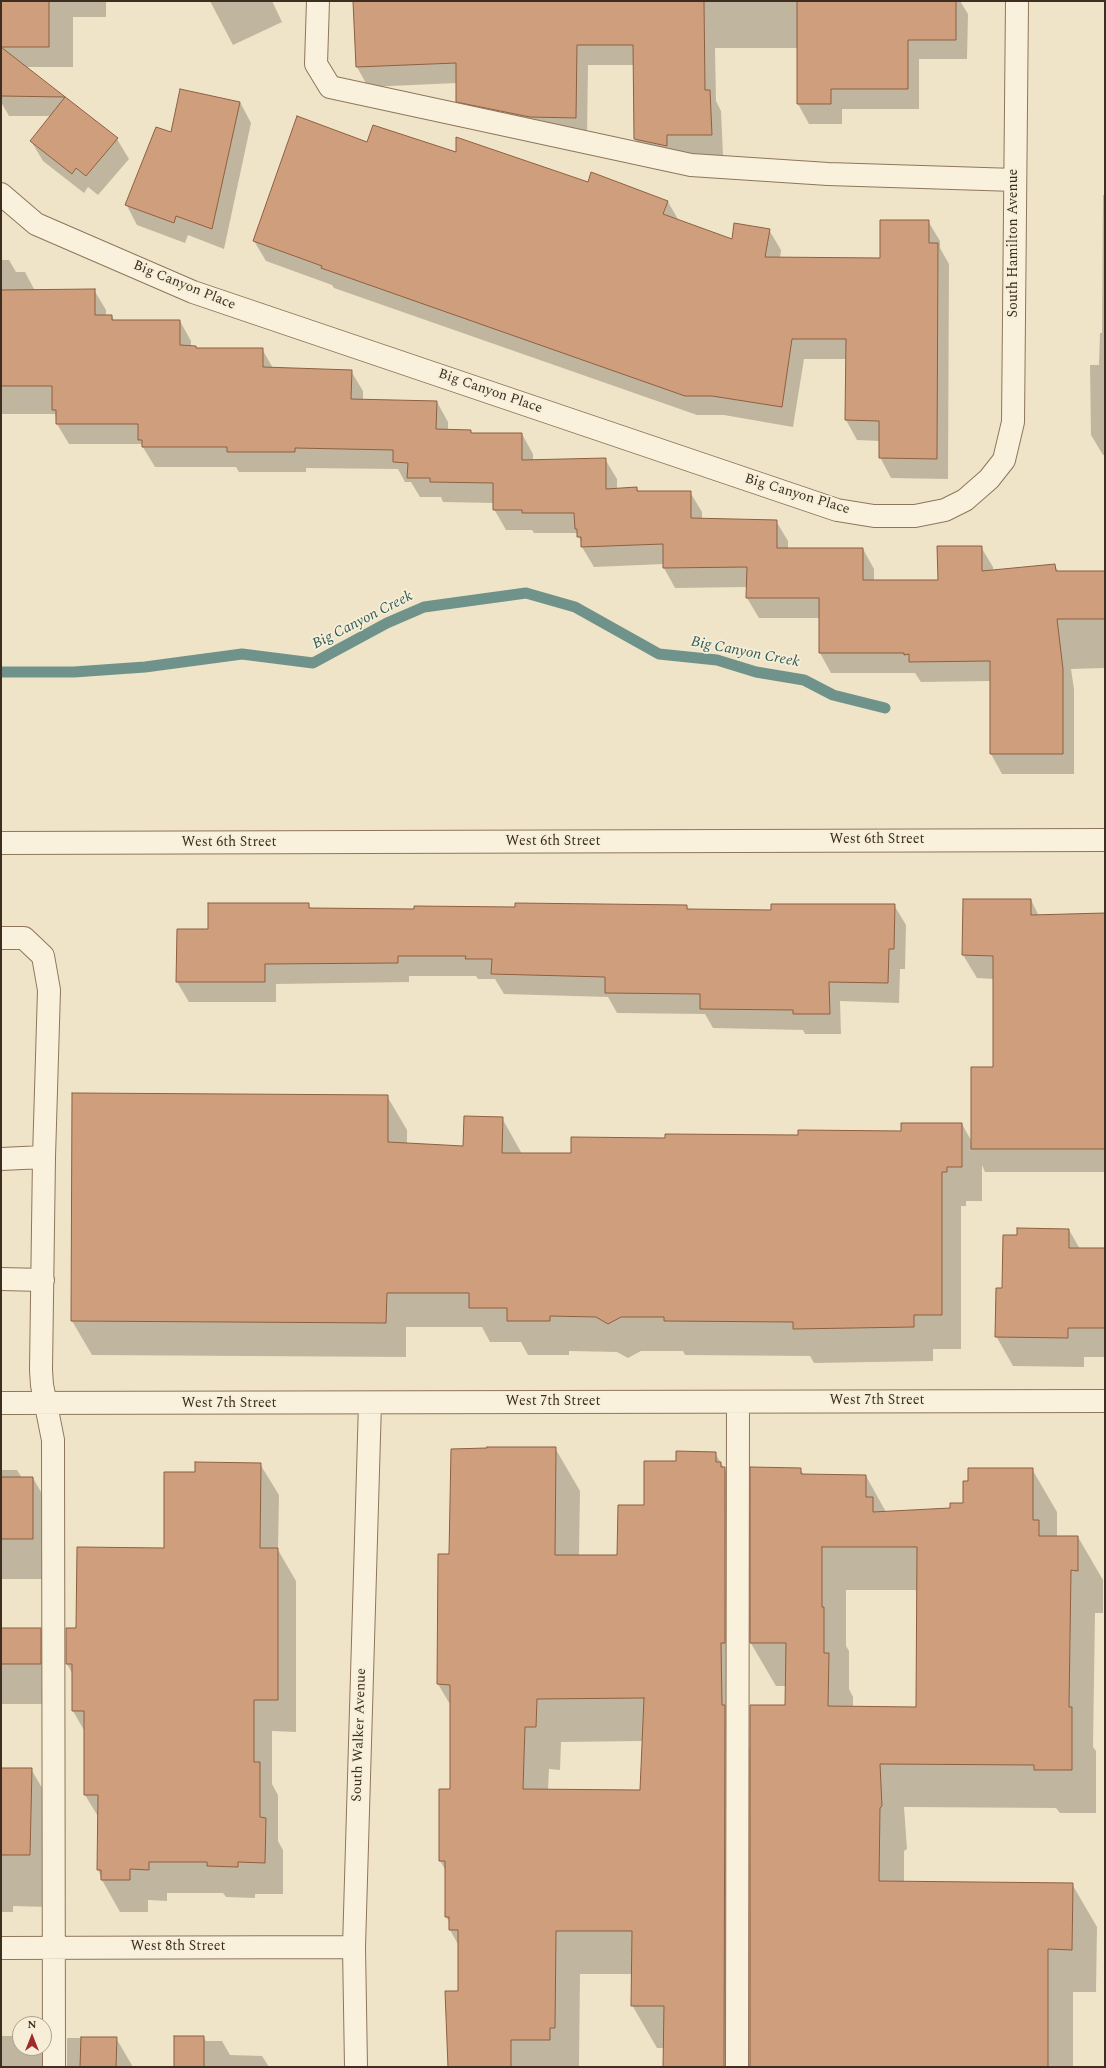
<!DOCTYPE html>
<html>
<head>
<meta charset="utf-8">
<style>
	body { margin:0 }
	#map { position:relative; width:1106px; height:2068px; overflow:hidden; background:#f0e4c8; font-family:Spectral,serif }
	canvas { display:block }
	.frame { position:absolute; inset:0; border:2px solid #3d2e20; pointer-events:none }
	.north { position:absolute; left:12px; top:2016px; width:40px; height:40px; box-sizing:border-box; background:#f7eed8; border:1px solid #ada18e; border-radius:50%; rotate:0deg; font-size:11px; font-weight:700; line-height:16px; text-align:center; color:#3d2e20 }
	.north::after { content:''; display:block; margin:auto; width:14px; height:18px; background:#9e2a2b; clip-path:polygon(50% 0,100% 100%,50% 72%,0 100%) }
</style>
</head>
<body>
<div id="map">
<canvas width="1106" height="2068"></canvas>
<div class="frame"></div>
<div class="north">N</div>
</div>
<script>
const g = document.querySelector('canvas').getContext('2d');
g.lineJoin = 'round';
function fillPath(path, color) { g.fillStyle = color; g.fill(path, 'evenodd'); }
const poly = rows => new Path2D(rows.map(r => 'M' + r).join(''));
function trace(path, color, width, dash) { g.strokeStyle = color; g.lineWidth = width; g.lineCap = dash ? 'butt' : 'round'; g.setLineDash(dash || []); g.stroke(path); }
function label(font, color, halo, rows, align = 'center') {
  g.font = font + ' Spectral,serif'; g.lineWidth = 3.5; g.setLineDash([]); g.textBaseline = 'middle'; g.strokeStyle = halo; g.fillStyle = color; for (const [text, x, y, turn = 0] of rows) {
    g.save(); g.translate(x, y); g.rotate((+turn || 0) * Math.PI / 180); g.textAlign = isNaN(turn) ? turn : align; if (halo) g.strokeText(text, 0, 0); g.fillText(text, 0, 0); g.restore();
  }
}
fillPath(poly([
	[1,1,106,1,106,17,73,17,73,67,25,67,117,139,129,159,98,195,88,187,84,193,43,161,31,141,51,116,9,116,1,102],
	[210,1,272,1,282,22,233,45],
	[354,1,960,1,968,14,967,59,919,59,919,109,842,109,842,124,809,124,798,104,798,48,715,48,716,101,721,111,723,155,678,155,647,159,635,139,634,65,588,65,587,138,469,121,457,101,457,83,368,87,357,67],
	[1105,85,1105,123,1104,122],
	[240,102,251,123,224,249,188,235,185,243,137,225,126,204,172,134],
	[368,143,457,153,668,202,679,221,733,240,769,230,781,250,780,258,881,259,928,221,940,241,940,248,949,264,948,479,891,478,880,457,880,441,857,440,846,420,847,359,804,359,793,427,724,415,697,415,334,288,332,285,266,261,254,241],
	[1103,195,1105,195,1105,455,1103,455,1091,435,1090,365,1099,365,1100,333,1102,333],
	[1,260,9,260,16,272,25,272,35,291,94,290,106,310,106,316,112,316,114,321,180,321,191,341,191,347,196,347,197,349,262,349,273,368,351,371,363,391,363,400,437,402,448,422,448,430,470,431,472,434,522,434,533,454,533,461,605,459,617,479,617,489,637,488,639,492,690,492,702,512,702,520,776,521,788,541,788,549,863,549,874,569,874,581,939,581,981,547,993,567,993,571,1054,565,1059,572,1105,572,1105,668,1071,669,1074,689,1074,774,1002,774,991,754,991,681,921,682,915,673,831,673,820,653,820,618,759,618,747,598,747,587,675,588,664,568,664,564,594,567,582,547,578,533,534,533,532,530,506,530,494,509,494,503,443,502,441,497,420,497,411,482,405,482,398,469,306,468,306,472,239,472,236,467,155,467,141,444,69,444,57,424,55,414,1,414],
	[1031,900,1039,916,1105,914,1105,1172,985,1172,982,1165,982,1201,966,1201,966,1206,961,1206,961,1349,933,1349,933,1361,814,1363,810,1356,685,1355,683,1351,641,1351,628,1358,617,1352,569,1351,569,1355,528,1355,521,1342,490,1342,482,1327,406,1327,406,1357,92,1355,72,1321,387,1096,407,1130,407,1144,464,1147,502,1118,522,1154,572,1154,666,1139,902,1132,962,1124,972,1142,994,1068,994,979,977,978,963,955],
	[308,904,311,909,415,910,686,906,689,910,772,911,894,905,906,925,905,969,900,969,899,1003,840,1001,841,1034,805,1034,803,1030,713,1028,705,1014,617,1013,608,997,504,994,495,979,478,979,476,976,409,976,409,982,276,984,276,1002,189,1002,177,982,209,930],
	[1069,1230,1080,1249,1105,1249,1105,1357,1084,1357,1084,1367,1013,1366,996,1336,1003,1289,1018,1236],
	[555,1448,580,1491,579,1556,618,1556,645,1506,677,1462,715,1453,751,1514,800,1469,804,1475,866,1476,886,1512,951,1509,964,1504,969,1482,1032,1469,1057,1512,1057,1537,1078,1537,1103,1580,1103,1613,1095,1613,1093,1747,1096,1751,1096,1813,1060,1813,1056,1808,904,1807,907,1849,904,1851,904,1883,1072,1884,1097,1927,1096,1992,1073,1992,1073,2067,664,2067,664,2048,657,2048,632,2005,632,1974,580,1974,579,2067,449,2067,459,1992,459,1946,450,1930,450,1923,446,1917,446,1871,440,1861,451,1790,451,1706,438,1684,450,1555],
	[846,1590,918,1590,917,1708,853,1708,853,1697,849,1689,849,1651,846,1646],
	[749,1640,776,1686,786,1686,786,1706,751,1751,746,1743,745,1686,749,1686],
	[643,1741,641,1791,548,1790,549,1769,560,1770,561,1742],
	[260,1464,279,1495,278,1550,296,1581,296,1732,272,1731,272,1784,278,1795,278,1841,283,1850,283,1894,255,1894,255,1898,226,1897,223,1893,167,1893,167,1901,148,1900,148,1912,120,1912,102,1880,98,1869,99,1818,85,1795,85,1732,73,1711,73,1675,67,1664,77,1629,165,1549,196,1473],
	[1,1470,17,1470,22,1478,33,1478,56,1518,56,1579,1,1579],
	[1,1629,40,1629,63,1669,64,1704,1,1704],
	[1,1769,31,1769,55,1810,48,1907,13,1906,13,1912,1,1912],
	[1,2036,20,2036,20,2048,44,2048,58,2067,1,2067],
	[203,2037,206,2041,222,2041,230,2055,262,2056,269,2067,175,2067],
	[67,2038,116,2038,133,2067,67,2067]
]), '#0003');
trace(poly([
	[1,672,74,672,145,667,242,654,313,663,387,623,424,607,526,593,575,607,659,654,717,660,756,672,804,680,833,695,885,708]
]), '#6f938a', 11);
const building = poly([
	[1,1,49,1,49,47,1,47,118,138,86,176,76,168,72,174,30,141,65,97,1,96,1,1],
	[353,1,704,1,705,90,710,90,712,135,667,135,667,146,634,139,633,45,577,45,576,118,530,117,456,102,456,63,356,67,353,1],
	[797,1,956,1,956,40,908,40,908,89,831,89,831,104,797,104,797,1],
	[180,89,240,102,212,229,176,216,174,223,125,205,156,127,171,132,180,89],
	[297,116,367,142,373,125,456,152,456,137,588,182,591,172,668,201,663,214,732,239,734,223,770,229,765,257,880,258,880,220,929,220,929,243,938,243,937,459,879,458,879,421,845,420,846,339,792,339,782,407,712,396,685,396,321,268,322,266,253,241,297,116],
	[95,289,95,315,112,315,112,320,180,320,180,345,196,346,196,348,263,348,263,367,352,370,351,399,437,401,436,429,471,430,471,433,522,433,522,460,606,458,606,489,637,487,637,491,691,491,691,518,777,520,777,548,863,548,863,580,938,580,937,546,982,546,982,571,1055,564,1056,571,1105,571,1105,619,1057,619,1063,669,1063,754,990,754,990,661,909,662,909,654,904,655,904,653,819,653,819,598,746,598,747,567,663,568,663,544,581,547,581,537,577,537,577,529,575,529,574,513,522,513,522,510,493,510,493,483,430,482,430,478,407,478,408,463,393,462,393,450,295,448,295,452,227,452,227,447,142,447,142,440,138,440,138,424,56,424,56,410,52,410,52,386,1,386,1,290,95,289],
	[963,899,1031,899,1031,915,1105,913,1105,1149,971,1149,971,1067,993,1067,993,956,962,955,963,899],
	[208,903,309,903,309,908,414,909,414,906,515,907,515,903,687,905,687,909,771,910,771,904,895,904,894,949,889,949,888,983,829,982,830,1014,793,1014,793,1010,700,1009,700,994,605,993,605,977,491,974,492,959,465,959,466,956,398,956,398,963,265,964,265,982,176,982,177,929,208,929,208,903],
	[72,1093,388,1095,388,1142,463,1146,464,1116,503,1117,502,1153,571,1153,571,1137,665,1138,665,1134,798,1135,798,1130,901,1131,901,1123,962,1123,962,1167,947,1167,947,1172,942,1172,942,1315,914,1315,914,1327,793,1329,793,1322,664,1321,664,1317,621,1317,608,1324,596,1317,550,1316,550,1321,507,1321,507,1308,469,1308,469,1293,387,1293,386,1323,71,1321,72,1093],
	[1017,1228,1069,1229,1069,1248,1105,1248,1105,1328,1068,1328,1068,1338,995,1337,996,1288,1002,1288,1003,1235,1017,1235,1017,1228],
	[487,1447,556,1447,555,1555,617,1555,618,1505,644,1505,644,1461,676,1461,676,1451,716,1452,716,1462,721,1462,721,1467,725,1467,725,1643,721,1643,722,1705,725,1705,724,2067,663,2067,664,2006,631,2006,632,1931,556,1931,555,2028,550,2028,550,2040,511,2040,511,2067,448,2067,445,1991,458,1991,458,1930,449,1930,449,1917,445,1917,445,1861,439,1861,439,1789,450,1789,450,1685,437,1684,438,1554,449,1554,451,1449,487,1448,487,1447],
	[644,1698,640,1790,523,1789,525,1727,536,1727,537,1699,644,1698],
	[195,1462,261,1463,260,1548,278,1548,278,1700,254,1700,254,1762,260,1762,260,1817,266,1818,265,1863,238,1862,238,1867,207,1866,207,1862,149,1862,149,1870,130,1869,130,1880,101,1880,101,1870,97,1870,98,1795,84,1795,84,1711,72,1711,72,1664,66,1664,66,1628,76,1628,77,1547,164,1548,164,1472,195,1472,195,1462],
	[750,1467,801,1468,801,1474,866,1475,866,1497,873,1497,873,1512,950,1508,950,1503,963,1503,963,1481,968,1481,968,1468,1033,1468,1033,1520,1039,1520,1039,1536,1078,1536,1078,1571,1071,1570,1069,1707,1072,1707,1072,1770,1034,1770,1034,1765,880,1764,882,1806,880,1808,879,1881,1073,1883,1072,1950,1048,1949,1048,2067,750,2067,750,1705,785,1705,786,1643,750,1643,750,1467],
	[822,1547,917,1547,916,1707,828,1706,829,1653,824,1653,824,1607,822,1607,822,1547],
	[1,1477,33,1477,33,1539,1,1539,1,1477],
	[1,1628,41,1628,41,1664,1,1664,1,1628],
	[1,1768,32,1768,30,1855,1,1855,1,1768],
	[174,2036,204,2036,204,2067,174,2067,174,2036],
	[81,2037,117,2037,116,2067,80,2067,81,2037]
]);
fillPath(building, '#cf9f7d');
trace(building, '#8d5f41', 1);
const minor = poly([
	[318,1,316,64,330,87,691,165,828,174,1015,180],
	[1,194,36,224,193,292,837,510,874,516,915,516,945,510,965,500,989,479,1004,460,1013,422,1017,1],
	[1,843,1105,840],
	[1,938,24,938,43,956,49,990,44,1157,41,1370,42,1385,53,1440,54,2067],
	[1,1159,44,1157],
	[1,1279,43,1280],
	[1,1403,1105,1401],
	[1,1948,354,1947],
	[356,2067,354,1947,370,1403],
	[737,2067,738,1402]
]);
trace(minor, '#8d765c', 24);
trace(minor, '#faf1dc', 22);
label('14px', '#3d2e20', '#f7eed8', [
	["South Hamilton Avenue",1014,243,-90],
	["Big Canyon Place",184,286,22],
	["Big Canyon Place",490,392,19],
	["Big Canyon Place",797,495,17],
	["West 6th Street",877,840],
	["West 6th Street",553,842],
	["West 6th Street",229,843],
	["West 7th Street",877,1401],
	["West 7th Street",553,1402],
	["West 7th Street",229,1404],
	["South Walker Avenue",360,1735,-88],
	["West 8th Street",178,1947]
]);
label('italic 15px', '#2f5d5a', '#f7eed8', [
	["Big Canyon Creek",363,621,-27],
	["Big Canyon Creek",745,653,11]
]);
</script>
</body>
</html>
